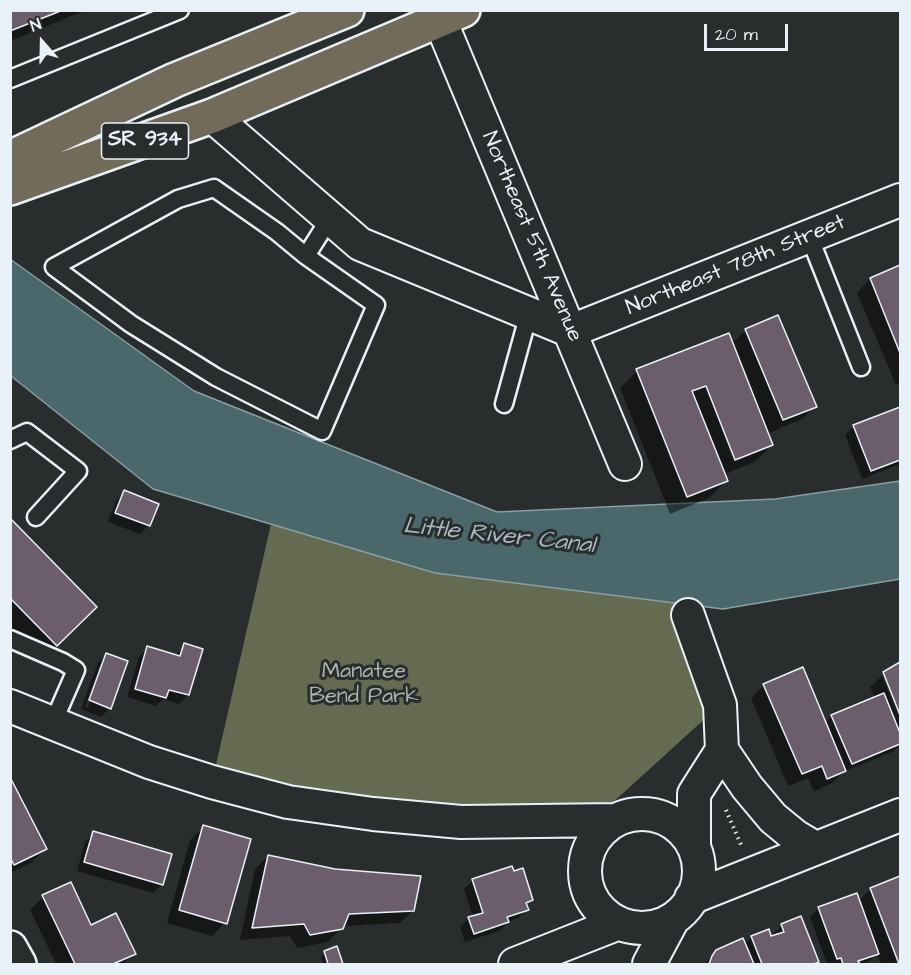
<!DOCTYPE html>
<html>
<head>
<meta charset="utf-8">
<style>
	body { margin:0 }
	#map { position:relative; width:911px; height:975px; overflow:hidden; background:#2a2d2e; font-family:"Architects Daughter",sans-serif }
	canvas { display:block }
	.frame { position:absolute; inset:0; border:12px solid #e8f1f8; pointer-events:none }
	.north { position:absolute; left:12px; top:12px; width:60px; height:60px; -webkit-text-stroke:4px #2a2d2e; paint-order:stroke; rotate:340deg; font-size:16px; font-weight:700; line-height:24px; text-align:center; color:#e8f1f8 }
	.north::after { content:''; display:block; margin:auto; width:21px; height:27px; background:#e8f1f8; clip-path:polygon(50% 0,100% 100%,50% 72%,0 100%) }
	.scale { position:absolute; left:704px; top:24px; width:84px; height:27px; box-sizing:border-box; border:3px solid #e8f1f8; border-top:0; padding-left:8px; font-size:18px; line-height:21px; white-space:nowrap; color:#e8f1f8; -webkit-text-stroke:4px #2a2d2e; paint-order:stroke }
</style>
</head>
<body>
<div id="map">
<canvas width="911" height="975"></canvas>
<div class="frame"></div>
<div class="north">N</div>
<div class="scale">20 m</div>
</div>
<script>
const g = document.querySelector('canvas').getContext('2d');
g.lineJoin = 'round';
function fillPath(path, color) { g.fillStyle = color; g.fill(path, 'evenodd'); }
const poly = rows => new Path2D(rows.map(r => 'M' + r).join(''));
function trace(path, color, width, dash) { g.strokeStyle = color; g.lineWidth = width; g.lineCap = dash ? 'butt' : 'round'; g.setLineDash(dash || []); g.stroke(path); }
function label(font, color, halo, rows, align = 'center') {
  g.font = font + ' "Architects Daughter",sans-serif'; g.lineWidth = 6; g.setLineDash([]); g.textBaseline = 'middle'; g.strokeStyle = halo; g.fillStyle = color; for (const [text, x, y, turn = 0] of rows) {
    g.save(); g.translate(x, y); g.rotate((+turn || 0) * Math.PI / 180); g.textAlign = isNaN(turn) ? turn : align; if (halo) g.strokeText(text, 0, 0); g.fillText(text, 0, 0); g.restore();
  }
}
fillPath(poly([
	[271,524,435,573,676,603,720,705,588,825,212,782]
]), '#646b51');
const water = poly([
	[10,259,194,391,497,512,775,499,900,481,900,579,723,609,435,573,153,489,11,376,10,259]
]);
fillPath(water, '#4a686b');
trace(water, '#899fa3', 1.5);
fillPath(poly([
	[10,10,86,10,10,41],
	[900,267,900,383,896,385,857,293,870,279],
	[746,330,815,406,802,419,767,434,772,445,755,462,724,474,726,481,709,498,670,514,620,388,637,371,731,344],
	[900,409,900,464,862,479,845,435,854,426],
	[125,492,149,525,140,534,108,522,116,501],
	[10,520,78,624,39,662,10,632],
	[185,645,201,650,188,695,179,704,163,699,156,706,127,697,139,657,147,648,175,656],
	[107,655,110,708,101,717,81,709,98,663],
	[101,663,104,663,88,708,85,707],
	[900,664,900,711,886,676,882,676,900,719,900,752,898,747,894,751,843,772,831,784,814,791,808,778,788,786,751,698,764,685,825,724,832,716,875,698,870,687,884,674,892,667],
	[10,780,45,849,32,862,10,873],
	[204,827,225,923,212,936,167,923,190,840],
	[94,833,162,884,153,893,77,871,85,842],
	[268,856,413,910,400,923,343,926,328,942,297,948,290,936,240,940,255,869],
	[900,878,900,964,881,964,877,954,868,962,861,964,827,964,810,917,819,908,858,901,871,889],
	[473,880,532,900,526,905,527,910,518,918,508,922,499,931,465,942,460,927,469,919,473,917,464,889],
	[43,897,90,927,134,953,123,964,56,964,30,910],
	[782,926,818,962,815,964,704,964,717,952,744,945,752,937,774,937,773,934],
	[336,948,341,964,323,964,321,957,325,952]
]), '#0007');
const building = poly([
	[10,10,63,10,10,31,10,10],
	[900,265,900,353,870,278,900,265],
	[778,315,817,407,783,420,745,329,778,315],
	[729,333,773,445,735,460,706,386,692,391,728,481,687,497,636,369,729,333],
	[900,407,900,460,871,471,853,425,900,407],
	[124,490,159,504,150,526,115,513,124,490],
	[10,518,97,607,57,646,10,598,10,518],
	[184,643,203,649,189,695,169,690,166,698,135,689,147,646,180,656,184,643],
	[106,653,128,661,111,709,89,700,106,653],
	[900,662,900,715,883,672,900,662],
	[803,667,846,771,827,779,822,766,802,774,763,684,803,667],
	[884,693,900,733,900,744,852,764,831,715,884,693],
	[10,777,47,849,14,865,10,857,10,777],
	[203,825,251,839,227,924,179,910,203,825],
	[93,831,172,854,163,885,84,862,93,831],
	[268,855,335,869,421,876,414,911,349,914,343,929,310,935,304,924,252,928,268,855],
	[512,866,514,871,523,868,533,900,526,903,529,910,507,917,509,922,474,934,468,917,483,913,472,879,512,866],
	[900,876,900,964,899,964,870,888,900,876],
	[71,882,91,925,116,913,136,954,113,964,75,964,42,895,71,882],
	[857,893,879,954,858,961,860,964,843,964,841,958,837,959,818,907,857,893],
	[801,916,819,962,814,964,762,964,751,936,769,929,771,936,784,932,781,924,801,916],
	[743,938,754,964,709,964,712,956,716,950,743,938],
	[337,946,343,964,328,964,324,951,337,946]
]);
fillPath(building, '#6b5d6b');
trace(building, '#e8f1f8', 1.5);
const lane = poly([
	[10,79,180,10],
	[809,236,861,367],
	[306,256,376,305,322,431,216,377,131,324,54,267,178,199,214,188,277,232,306,256,330,218],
	[504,404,529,313],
	[10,440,27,432,78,471,36,517],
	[10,639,63,662,76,670,53,723]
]);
const street = poly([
	[433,10,440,20,625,464],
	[212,116,360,244,571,331,900,200],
	[688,615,720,705,722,750,694,794,694,847],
	[10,706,149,762,212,782,288,802,373,814,461,822,615,820],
	[722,750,747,787,773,818,795,836,815,848],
	'585 871a57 57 0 1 1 114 0a57 57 0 1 1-114 0Z',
	[691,898,900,815],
	[515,964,619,923],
	[649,964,673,919]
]);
const secondary = poly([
	[10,948,19,964]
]);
const primary = poly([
	[10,158,175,80,347,10],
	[10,188,212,116,463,10]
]);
trace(lane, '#e8f1f8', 21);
trace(street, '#e8f1f8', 36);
trace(secondary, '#e8f1f8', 38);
trace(primary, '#e8f1f8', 38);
trace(poly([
	[726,810,742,847]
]), '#e8f1f8', 4, [1.5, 4.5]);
trace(lane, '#2a2d2e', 16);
trace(street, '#2a2d2e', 32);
trace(secondary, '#2a2d2e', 33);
trace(primary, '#726b5a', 33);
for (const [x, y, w] of [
	[145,141,87]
]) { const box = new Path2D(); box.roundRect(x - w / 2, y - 18, w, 36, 4.5); g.fillStyle = '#2a2d2e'; g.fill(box); trace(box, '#e8f1f8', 1.5); }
label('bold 21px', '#e8f1f8', null, [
	["SR 934",145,141]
]);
label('22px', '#e8f1f8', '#2a2d2e', [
	["Northeast 5th Avenue",531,237,67],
	["Northeast 78th Street",736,266,-22]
]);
label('22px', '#adb5ad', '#2a2d2e', [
	["Manatee",364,672],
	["Bend Park",364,697]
]);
label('italic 24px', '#a9bac0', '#2a2d2e', [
	["Little River Canal",499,537,6]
]);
</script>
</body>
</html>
